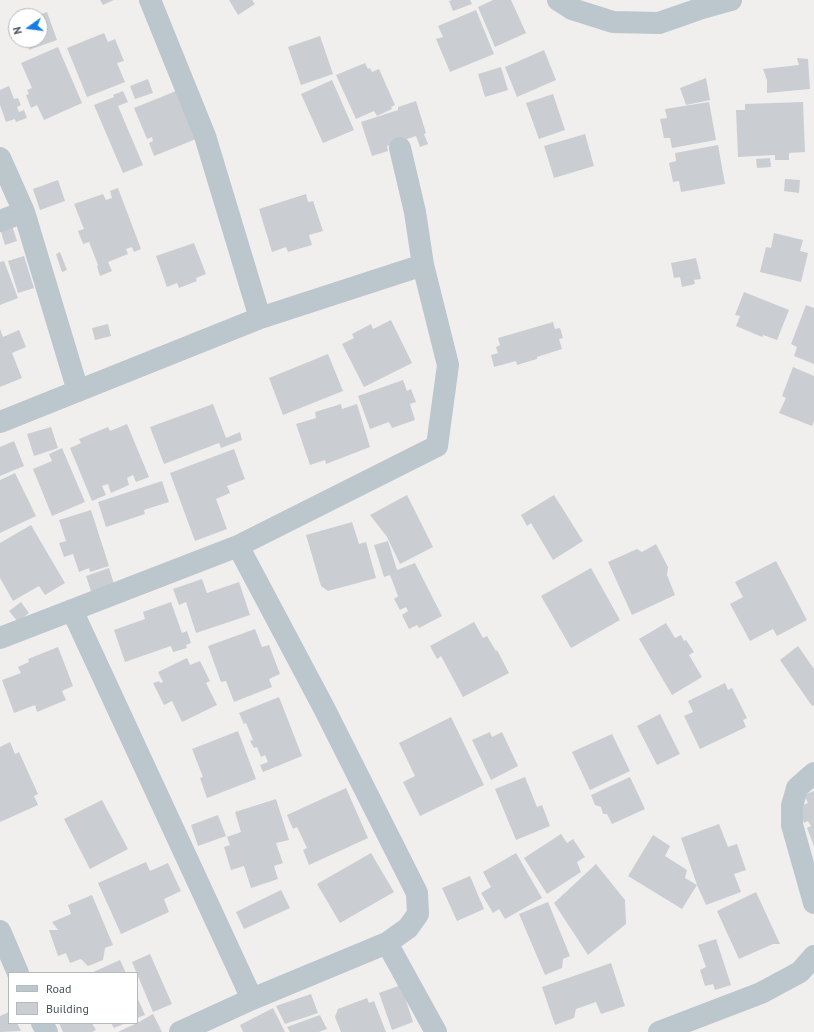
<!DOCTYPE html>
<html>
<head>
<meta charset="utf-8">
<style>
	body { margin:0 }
	#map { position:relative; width:814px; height:1032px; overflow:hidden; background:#f1eeee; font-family:"PT Sans",sans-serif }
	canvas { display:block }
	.legend { position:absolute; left:8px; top:972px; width:130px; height:52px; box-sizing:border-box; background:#fff; border:1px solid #b5babd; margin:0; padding:5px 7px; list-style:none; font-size:12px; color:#46535b }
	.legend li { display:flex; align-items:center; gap:8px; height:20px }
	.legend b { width:20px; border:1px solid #b5babd }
	.north { position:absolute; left:8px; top:8px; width:40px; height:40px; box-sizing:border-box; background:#fff; border:1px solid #b5babd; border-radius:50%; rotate:256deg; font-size:11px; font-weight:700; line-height:16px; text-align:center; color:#46535b }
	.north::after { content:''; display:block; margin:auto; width:14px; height:18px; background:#167ce2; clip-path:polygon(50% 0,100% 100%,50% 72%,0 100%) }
</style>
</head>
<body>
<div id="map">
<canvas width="814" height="1032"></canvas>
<ul class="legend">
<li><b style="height:5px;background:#bcc6cd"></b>Road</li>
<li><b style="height:11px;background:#caced3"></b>Building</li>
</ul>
<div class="north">N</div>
</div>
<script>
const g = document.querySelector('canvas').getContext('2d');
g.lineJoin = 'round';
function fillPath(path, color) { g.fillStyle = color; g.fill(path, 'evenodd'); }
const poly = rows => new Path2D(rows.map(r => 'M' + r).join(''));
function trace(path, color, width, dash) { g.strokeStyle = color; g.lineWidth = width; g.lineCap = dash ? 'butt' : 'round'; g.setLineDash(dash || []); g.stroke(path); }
fillPath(poly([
	[100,0,114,0,103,5],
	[229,0,252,0,255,4,238,15],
	[452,0,470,0,472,4,453,11,449,1],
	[493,0,511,0,526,33,495,47,478,7],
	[476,10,494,54,450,72,436,39,443,37,438,26],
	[47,12,57,40,29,50,26,40,40,40,40,16,35,16],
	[104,33,108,42,115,39,124,61,117,63,125,82,87,97,67,48],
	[320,36,333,74,301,85,288,47],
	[58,47,82,103,44,120,37,105,31,108,26,95,29,94,27,90,32,88,21,63],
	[544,50,556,80,517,97,505,67],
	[797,58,808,59,810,89,767,93,767,80,763,69,799,65],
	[365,63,368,69,370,68,372,72,379,69,395,105,391,107,392,109,377,116,374,111,356,119,336,75],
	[501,67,508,90,485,97,478,74],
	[706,78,710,100,686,105,680,88],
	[148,79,153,93,135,99,130,86],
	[332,80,354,130,323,143,301,94],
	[9,86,14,99,18,98,21,105,17,107,19,112,24,110,27,118,16,122,15,119,6,122,0,105,0,90],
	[123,91,128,102,118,106,143,165,123,173,94,105,114,97,113,95],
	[176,91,196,139,154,156,149,143,153,141,152,137,147,139,134,108],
	[553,94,565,130,539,139,526,103],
	[416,101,426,133,424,134,428,144,420,147,416,136,387,146,388,151,372,156,361,122,398,110,398,107],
	[709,102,716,140,672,148,670,138,664,138,660,119,667,118,665,109],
	[803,102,805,152,789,153,789,160,775,160,775,155,738,157,736,110,745,110,745,104],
	[585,134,594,166,554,178,544,146],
	[718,145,725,184,681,192,679,181,673,182,669,163,676,161,675,153],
	[770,158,771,167,757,168,756,159],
	[785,179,800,180,799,193,784,191],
	[58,180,65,201,40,210,33,189],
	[118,188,141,249,134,252,132,247,126,249,128,254,108,262,112,271,100,276,97,266,98,265,89,242,83,244,78,231,84,229,74,204,103,194,106,200,112,198,110,191],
	[306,194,308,202,313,201,323,231,309,235,312,245,288,252,286,247,272,252,259,209],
	[12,225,17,241,5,245,0,229],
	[774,233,803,240,800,251,808,253,801,282,760,272,766,247,771,248],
	[194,243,206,274,196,278,197,281,179,288,177,283,167,287,156,256],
	[60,252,67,270,62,272,56,254],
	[24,256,34,288,18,293,8,261],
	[696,258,701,279,694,280,695,284,682,287,680,277,674,278,671,263],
	[4,261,18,298,0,305,0,262],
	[744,292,789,310,777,340,763,335,762,337,736,326,740,316,735,315],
	[806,305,814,308,814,364,794,356,797,347,791,344],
	[391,320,412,363,364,387,342,344,354,338,352,334,371,324,373,329],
	[553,322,555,329,560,328,563,338,559,339,562,349,537,357,537,359,517,365,516,361,494,367,491,355,498,353,496,347,500,345,498,338],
	[108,324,111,336,95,340,92,328],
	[0,329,3,337,19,330,26,347,12,353,22,378,0,387],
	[328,354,343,391,283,415,269,378],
	[793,367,814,376,814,421,812,426,779,413,786,398,782,396],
	[403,380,407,391,411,389,416,402,410,404,415,420,392,428,389,422,370,429,358,396],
	[213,404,226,438,240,432,242,440,221,448,219,443,164,464,150,427],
	[341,404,342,409,357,404,370,447,326,464,325,460,310,465,296,424,316,418,315,412],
	[127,424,149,477,136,482,133,475,127,478,129,485,111,493,108,484,102,486,106,495,92,501,70,448,81,443,79,439,108,427,110,431],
	[51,427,58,448,34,456,27,434],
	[14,441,24,466,0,476,0,447],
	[62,448,85,502,52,516,33,469,52,461,49,454],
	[234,449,245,479,227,486,230,493,216,499,227,529,195,541,170,473],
	[15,473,36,516,0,533,0,480],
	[162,481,169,502,144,510,145,514,106,527,98,502],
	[407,495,433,547,400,564,387,537,370,515],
	[554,495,583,541,553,560,531,523,527,526,521,515],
	[91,510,109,566,90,572,89,568,79,572,73,554,64,557,59,543,66,541,59,520],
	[352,522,359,544,366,542,376,578,328,591,321,586,306,535],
	[31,525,65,583,45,595,39,586,13,601,0,578,0,543],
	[388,541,397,570,415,563,442,616,419,628,417,625,409,629,402,615,408,611,406,607,400,610,394,599,398,596,390,575,384,577,374,545],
	[656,544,668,567,667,575,675,595,632,615,608,562,637,549,642,552],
	[776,561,807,620,777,636,773,629,750,641,730,604,743,597,735,582],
	[109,568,115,587,92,594,86,576],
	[591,568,620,620,571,648,541,596],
	[202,579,207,593,239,582,250,615,196,633,186,602,179,605,173,589],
	[21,602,29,613,18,622,9,611],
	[171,602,182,633,187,631,191,643,186,645,187,648,173,652,171,646,125,662,114,630,145,619,143,612],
	[474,622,483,638,487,636,496,651,497,650,509,673,463,697,441,656,437,659,430,646],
	[666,623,675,638,681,635,684,641,686,640,694,652,689,655,702,677,672,695,639,639],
	[255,629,262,647,269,645,280,674,269,679,272,687,234,702,226,681,221,682,208,646],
	[798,646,814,669,814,705,812,706,780,660],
	[58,647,73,686,62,691,66,700,37,712,35,705,14,713,2,680,21,673,18,667,29,662,28,659],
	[187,658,190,665,200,661,210,681,206,683,217,705,182,722,172,701,164,705,153,683,159,681,160,683,163,682,158,672],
	[725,683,728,690,732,688,747,718,743,720,746,727,700,749,684,716,693,712,688,701],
	[279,697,302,756,263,772,260,765,268,762,265,755,261,757,257,747,254,748,250,741,253,740,246,723,244,724,239,713],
	[660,714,680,754,657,765,637,726],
	[451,717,484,785,420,816,403,782,415,776,399,743],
	[238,731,256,779,207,798,200,778,203,777,192,749],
	[490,732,492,737,502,732,518,766,491,780,472,740],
	[612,734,630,771,590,790,572,752],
	[10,742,15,754,19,752,38,794,34,796,38,805,0,822,0,747],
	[525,777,537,807,542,805,550,826,516,840,495,789],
	[630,777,645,809,612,824,607,814,603,814,601,807,595,805,591,795],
	[346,788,368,838,309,865,303,850,307,848,297,827,293,829,287,815],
	[814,791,814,846,807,828,811,826,808,821,804,823,798,807,808,803,804,795],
	[276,799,289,840,276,843,283,863,274,866,278,879,251,888,244,866,231,870,224,847,230,845,227,837,241,832,235,812],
	[102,800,128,849,90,869,64,819],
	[218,815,226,836,198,846,191,825],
	[719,824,728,847,737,844,746,870,734,874,741,892,706,905,697,885,682,909,628,876,653,835,670,846,665,856,687,870,685,878,697,885,681,838],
	[561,834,567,843,573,839,585,857,577,862,581,872,547,894,524,858],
	[371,853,394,892,340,923,317,884],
	[516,853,542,898,505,919,499,909,493,913,481,893,491,887,483,872],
	[146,862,150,871,168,863,181,891,164,899,169,912,121,934,98,883],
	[596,864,625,900,626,924,588,955,554,903],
	[470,876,484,909,457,921,442,888],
	[281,890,290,908,244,929,236,912],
	[756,892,780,944,773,944,739,959,717,911],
	[92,895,113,945,105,948,103,960,88,966,81,959,70,963,66,953,58,956,49,930,58,930,52,922,71,914,68,905],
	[548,902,570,956,563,959,562,968,545,975,519,914],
	[716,939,731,985,715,990,713,984,705,986,700,970,706,967,698,945],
	[150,954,172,1004,153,1012,132,962],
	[120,960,126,973,91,973],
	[611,963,625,1006,601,1014,596,1002,576,1009,574,1018,555,1025,542,987],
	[401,985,413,1022,392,1030,379,993],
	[311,994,318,1013,285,1024,276,1006],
	[137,997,145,1015,137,1018],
	[367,998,369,1003,374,1001,386,1032,341,1032,335,1017,338,1009],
	[273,1008,285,1032,243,1032,240,1025],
	[9,1012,9,1023,17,1023,21,1031,0,1032,0,1016],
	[153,1014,162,1032,118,1032,137,1023],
	[320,1015,327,1029,319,1032,290,1032,287,1027],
	[59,1023,92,1023,96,1030,92,1032,63,1032],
	[111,1023,126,1023,114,1028]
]), '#caced3');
trace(poly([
	[150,0,205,136,260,318],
	[558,0,572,9,613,22,659,23,699,9,731,0],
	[400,148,415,212,423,265],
	[0,158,24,212,78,391],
	[0,221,24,212],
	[0,422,260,318,423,265,448,365,437,446,238,546,0,638],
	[238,546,324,708,417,893,418,914,408,928,387,943],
	[72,610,252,999],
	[814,773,797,788,792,806,792,825,814,903],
	[0,931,18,973],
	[42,1023,47,1032],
	[180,1032,252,999,387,943,436,1032],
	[659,1032,761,993,800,972,814,956]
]), '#bcc6cd', 22);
</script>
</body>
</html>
